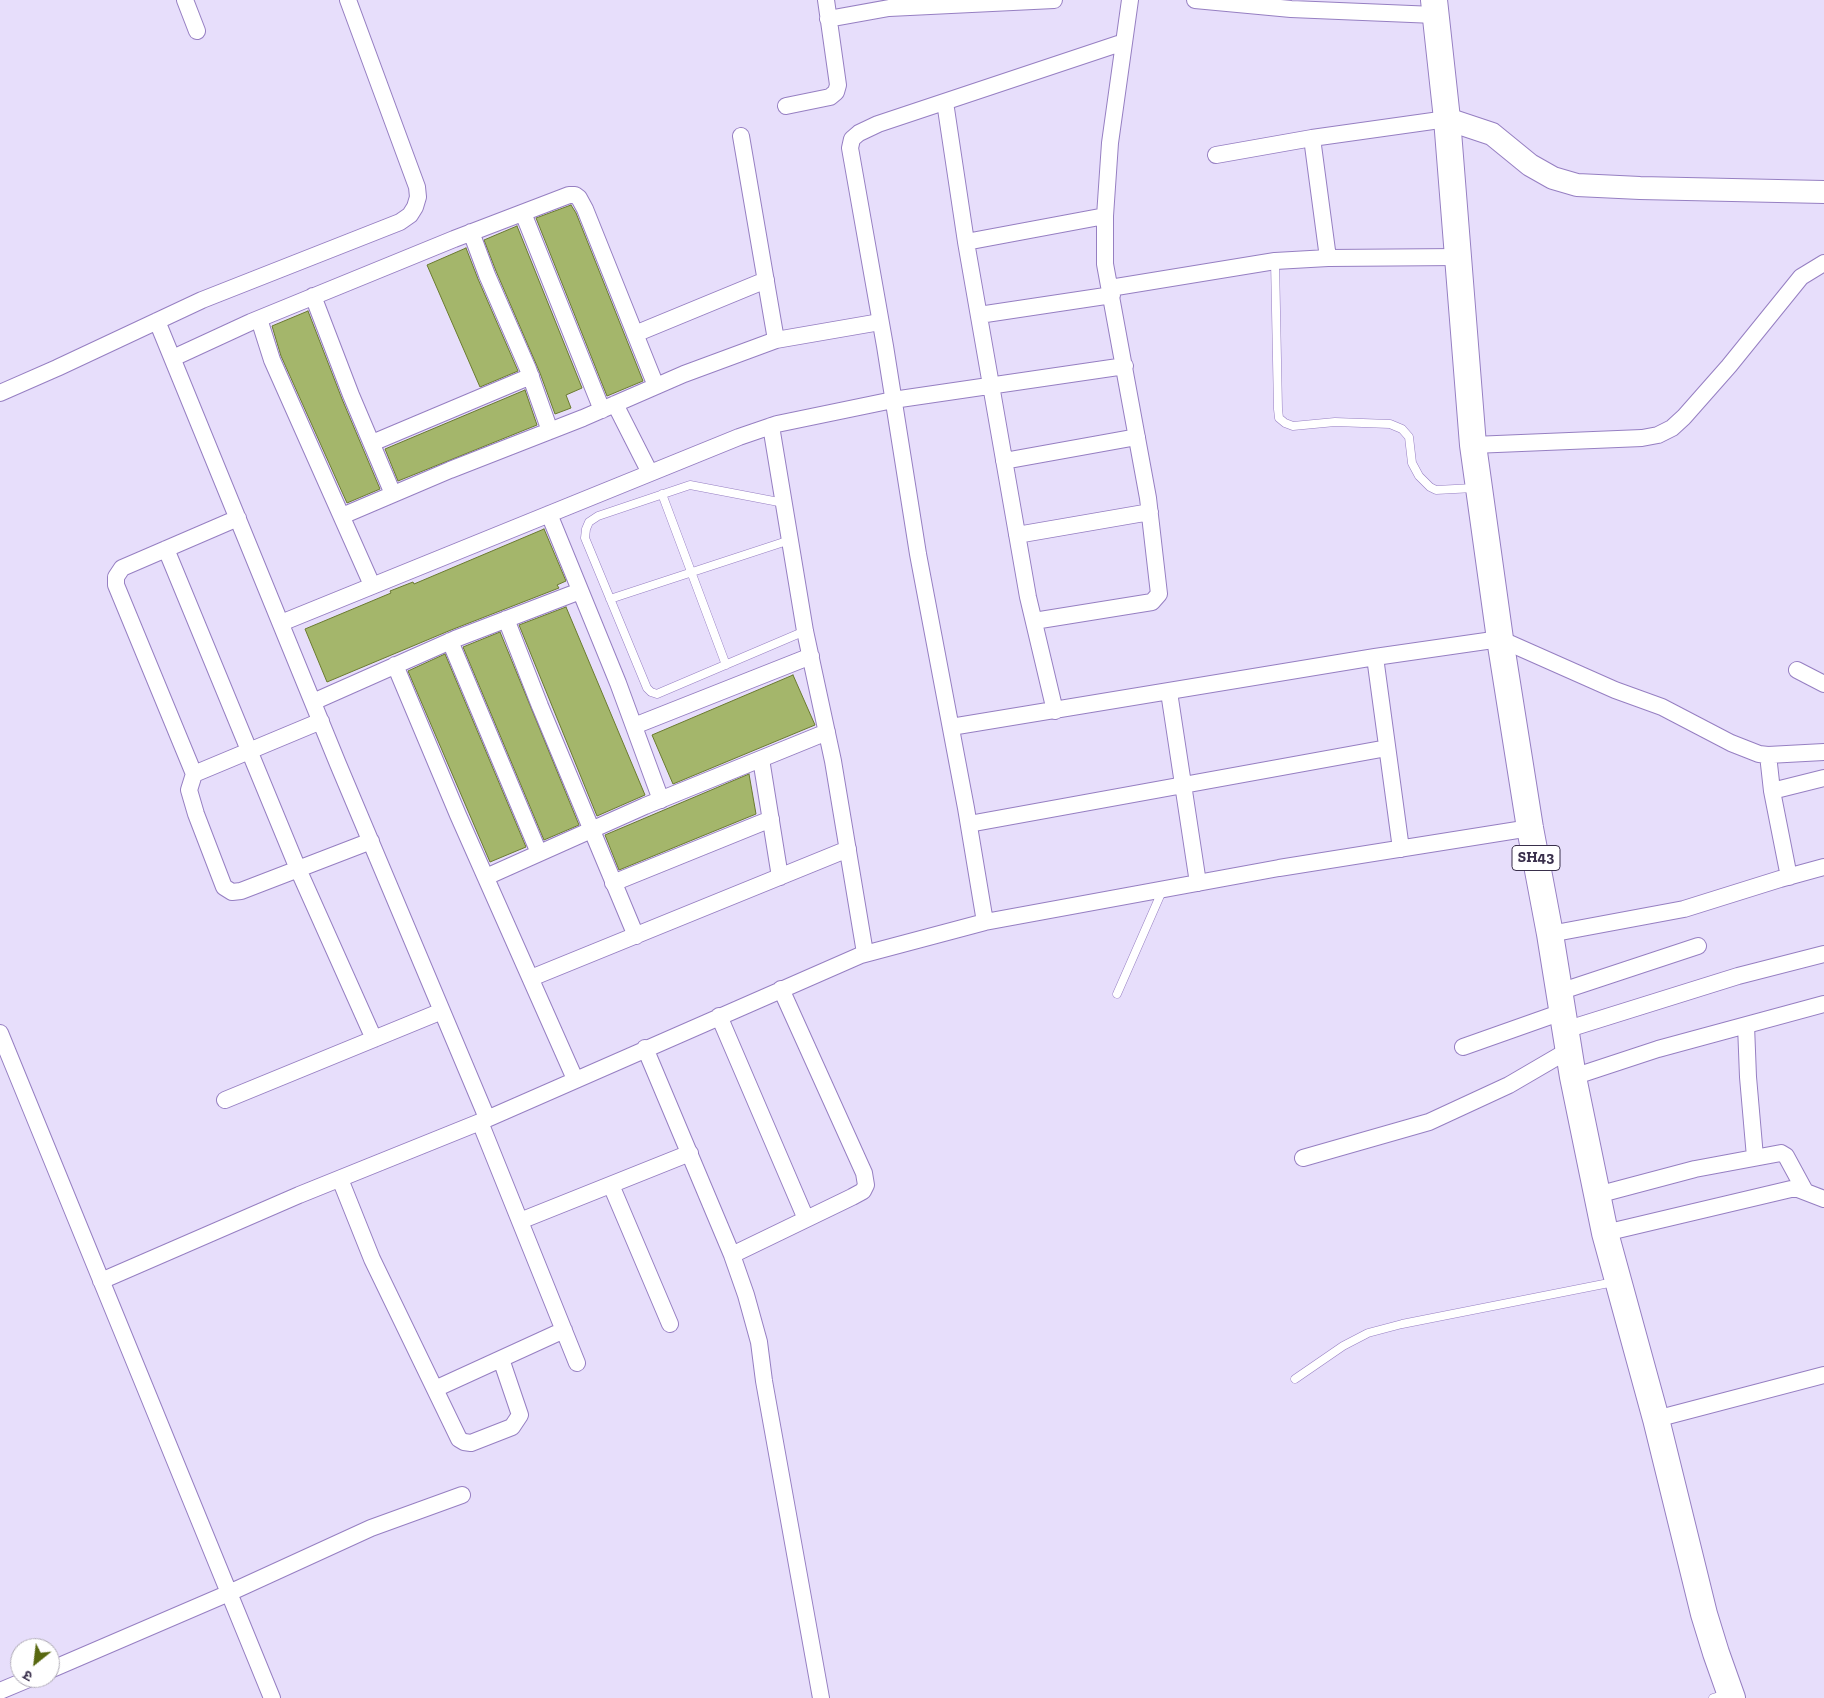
<!DOCTYPE html>
<html>
<head>
<meta charset="utf-8">
<style>
	body { margin:0 }
	#map { position:relative; width:1824px; height:1698px; overflow:hidden; background:#e7defb; font-family:"Zilla Slab","Noto Sans Devanagari",serif }
	canvas { display:block }
	.north { position:absolute; left:10px; top:1638px; width:50px; height:50px; box-sizing:border-box; background:#fff; border:1px solid #b0acb7; border-radius:50%; rotate:209deg; font-size:14px; font-weight:700; line-height:20px; text-align:center; color:#392f4b }
	.north::after { content:''; display:block; margin:auto; width:18px; height:22px; background:#586810; clip-path:polygon(50% 0,100% 100%,50% 72%,0 100%) }
</style>
</head>
<body>
<div id="map">
<canvas width="1824" height="1698"></canvas>
<div class="north">उ</div>
</div>
<script>
const g = document.querySelector('canvas').getContext('2d');
g.lineJoin = 'round';
function fillPath(path, color) { g.fillStyle = color; g.fill(path, 'evenodd'); }
const poly = rows => new Path2D(rows.map(r => 'M' + r).join(''));
function trace(path, color, width, dash) { g.strokeStyle = color; g.lineWidth = width; g.lineCap = dash ? 'butt' : 'round'; g.setLineDash(dash || []); g.stroke(path); }
function label(font, color, halo, rows, align = 'center') {
  g.font = font + ' "Zilla Slab",serif'; g.lineWidth = 5; g.setLineDash([]); g.textBaseline = 'middle'; g.strokeStyle = halo; g.fillStyle = color; for (const [text, x, y, turn = 0] of rows) {
    g.save(); g.translate(x, y); g.rotate((+turn || 0) * Math.PI / 180); g.textAlign = isNaN(turn) ? turn : align; if (halo) g.strokeText(text, 0, 0); g.fillText(text, 0, 0); g.restore();
  }
}
const building = poly([
	[571,205,576,213,643,381,607,396,536,218,571,205],
	[517,226,582,388,566,395,571,408,555,414,540,373,496,271,484,240,517,226],
	[466,248,478,279,518,371,480,387,427,265,466,248],
	[308,311,342,399,380,489,347,503,281,356,272,326,308,311],
	[525,390,537,425,398,481,385,449,525,390],
	[544,529,566,581,557,585,559,588,451,630,327,682,305,629,391,593,390,591,413,582,414,584,544,529],
	[566,607,645,795,597,816,519,625,566,607],
	[500,632,579,825,544,840,463,647,500,632],
	[445,654,526,847,490,862,408,671,445,654],
	[793,675,815,725,673,784,652,735,793,675],
	[749,774,756,814,619,870,605,835,749,774]
]);
fillPath(building, '#a4b66b');
trace(building, '#6a7a2f', 1);
const lane = poly([
	[1275,261,1278,409,1279,418,1285,423,1293,426,1335,422,1390,424,1402,429,1409,437,1412,463,1419,476,1430,487,1436,490,1474,488],
	[662,494,726,665],
	[784,503,690,485,598,516,589,522,586,529,585,538,647,688,651,692,657,694,664,691,805,631],
	[610,599,790,540],
	[1117,994,1163,889],
	[1295,1379,1343,1346,1368,1333,1402,1324,1614,1282],
	[1713,1698,1726,1694]
]);
const street = poly([
	[185,0,197,31],
	[1195,0,1291,9,1435,15],
	[828,19,889,8,1054,0],
	[945,102,966,242,1028,597,1055,711],
	[786,106,830,97,836,92,838,85,826,0],
	[741,136,776,340,880,322],
	[1312,138,1328,258],
	[1216,155,1312,138,1447,119],
	[523,213,602,410],
	[471,232,487,275,528,369,550,431],
	[966,242,1105,216],
	[1110,288,1275,261,1328,258,1459,257],
	[313,296,351,395,393,494],
	[979,315,1112,295],
	[259,319,272,360,372,585],
	[157,321,338,764,487,1118],
	[635,334,766,280],
	[173,358,251,322,454,239,569,195,575,195,579,198,585,209,656,386],
	[0,393,57,368,202,300,400,222,410,215,415,207,418,197,417,187,348,0],
	[615,404,650,473],
	[771,426,805,631,833,761,865,953],
	[372,443,531,376],
	[1473,445,1642,438,1658,435,1672,428,1684,417,1729,366,1801,277,1824,263],
	[1004,461,1137,437],
	[549,514,618,683,661,800],
	[342,516,450,470,583,418,684,374,776,340],
	[1017,535,1150,512],
	[166,549,298,869,374,1039],
	[506,619,540,706,636,936],
	[1034,621,1152,602,1159,594,1148,498,1105,264,1105,216,1110,143,1130,0],
	[281,623,739,437,777,424,893,400,1125,366],
	[450,641,539,853],
	[1375,657,1401,849],
	[395,665,458,815,575,1079],
	[1797,670,1824,684],
	[1169,692,1198,883],
	[313,702,455,639,580,591],
	[321,721,194,774,189,790,196,814,224,887,232,892,241,891,371,841],
	[634,726,811,656],
	[951,727,1375,657,1500,639,1615,690,1662,707,1731,743,1759,754,1768,755,1824,752],
	[1768,755,1772,791,1789,877],
	[761,759,780,877],
	[194,774,116,585,116,577,122,568,238,518],
	[1772,791,1824,778],
	[969,824,1387,748],
	[486,877,645,806,827,732],
	[613,883,771,819],
	[985,922,966,808,918,554,885,346,850,148,852,139,859,133,878,124,1124,42],
	[1550,934,1684,909,1780,879,1824,867],
	[531,978,848,849],
	[1559,992,1698,946],
	[719,1016,806,1219],
	[1746,1025,1748,1077,1755,1157],
	[1565,1030,1738,976,1824,954],
	[0,1033,272,1698],
	[1463,1047,1562,1012],
	[645,1048,732,1255,746,1295,759,1342,764,1381,821,1698],
	[1573,1077,1658,1049,1824,1004],
	[225,1100,442,1011],
	[480,1122,577,1363],
	[1303,1158,1429,1122,1509,1085,1569,1050],
	[340,1179,372,1259,459,1439,464,1442,471,1443,512,1427,520,1415,501,1359],
	[611,1185,670,1324],
	[1597,1195,1695,1169,1781,1153,1786,1156,1805,1191],
	[520,1221,690,1153],
	[1605,1233,1791,1189,1798,1189,1824,1199],
	[732,1255,852,1197,863,1191,866,1185,864,1173,781,989],
	[101,1281,299,1195,480,1122,861,955,985,922,1279,868,1530,828],
	[435,1389,564,1330],
	[1656,1419,1824,1375],
	[50,1670,229,1593,371,1528,462,1495],
	[0,1691,31,1678]
]);
const secondary = poly([
	[1447,119,1492,134,1530,165,1553,178,1577,185,1640,188,1824,192]
]);
const primary = poly([
	[1434,0,1447,119,1473,445,1500,639,1530,828,1550,934,1573,1077,1605,1233,1656,1419,1704,1614,1716,1653,1732,1698]
]);
trace(lane, '#967fc2', 9);
trace(street, '#967fc2', 18);
trace(secondary, '#967fc2', 24);
trace(primary, '#967fc2', 28);
trace(lane, '#fff', 8);
trace(street, '#fff', 16);
trace(secondary, '#fff', 22);
trace(primary, '#fff', 26);
for (const [x, y, w] of [
	[1536,858,48]
]) { const box = new Path2D(); box.roundRect(x - w / 2, y - 12.5, w, 25, 4); g.fillStyle = '#fff'; g.fill(box); trace(box, '#392f4b', 1); }
label('bold 15px', '#392f4b', null, [
	["SH43",1536,858]
]);
</script>
</body>
</html>
